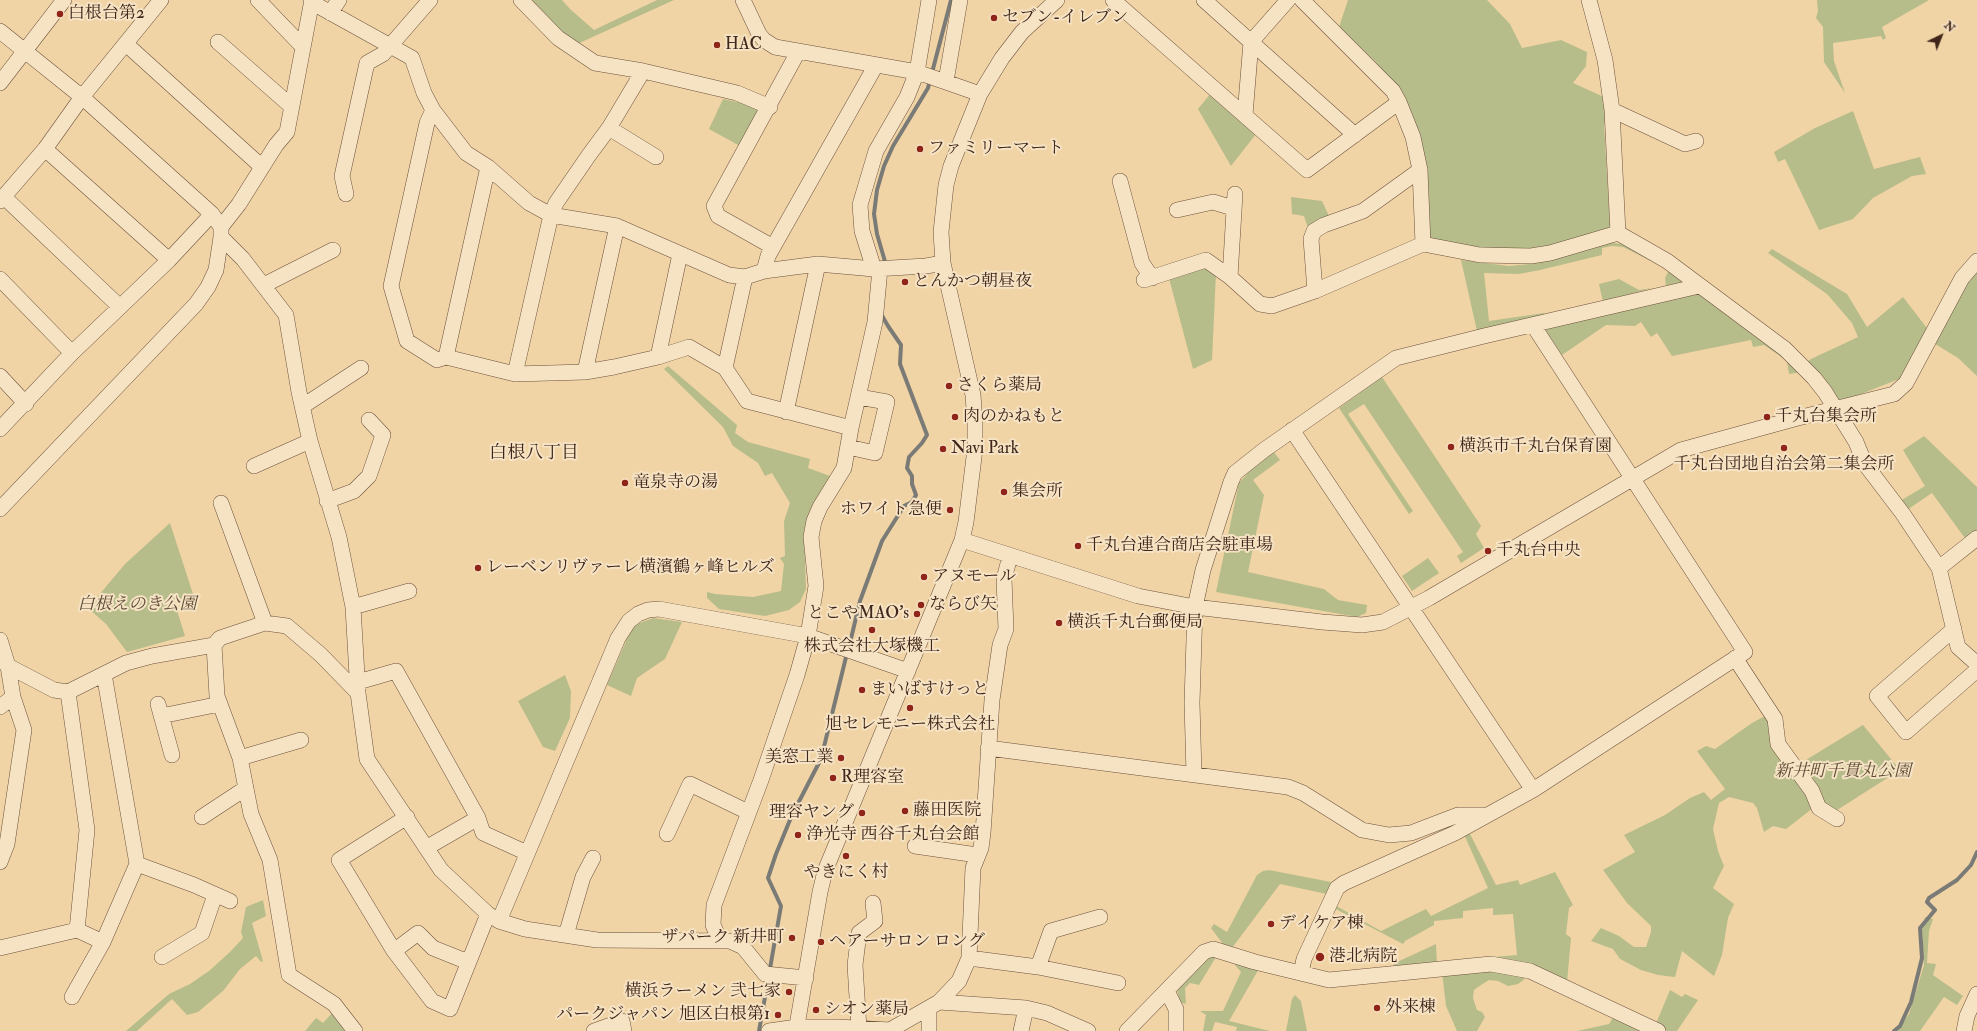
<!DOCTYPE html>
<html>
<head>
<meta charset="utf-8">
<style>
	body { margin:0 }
	#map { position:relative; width:1977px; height:1031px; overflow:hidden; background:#f1d4a5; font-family:"IM FELL Double Pica",serif }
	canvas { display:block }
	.north { position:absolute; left:1921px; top:16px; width:40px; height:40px; -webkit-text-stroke:3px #f6e3c4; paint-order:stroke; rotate:43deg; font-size:11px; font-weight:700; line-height:16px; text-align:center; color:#3f251a }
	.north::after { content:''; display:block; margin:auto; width:14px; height:18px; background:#3f251a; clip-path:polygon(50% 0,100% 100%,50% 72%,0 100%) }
</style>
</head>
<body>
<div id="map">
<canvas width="1977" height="1031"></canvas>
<div class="north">N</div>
</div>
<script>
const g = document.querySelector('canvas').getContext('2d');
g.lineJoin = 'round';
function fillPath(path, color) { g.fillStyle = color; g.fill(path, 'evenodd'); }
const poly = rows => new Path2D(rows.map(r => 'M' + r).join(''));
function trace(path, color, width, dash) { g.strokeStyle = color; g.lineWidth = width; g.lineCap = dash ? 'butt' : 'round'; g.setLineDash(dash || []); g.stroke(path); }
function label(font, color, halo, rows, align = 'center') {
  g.font = font + ' "IM FELL Double Pica","Noto Serif JP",serif'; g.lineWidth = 4; g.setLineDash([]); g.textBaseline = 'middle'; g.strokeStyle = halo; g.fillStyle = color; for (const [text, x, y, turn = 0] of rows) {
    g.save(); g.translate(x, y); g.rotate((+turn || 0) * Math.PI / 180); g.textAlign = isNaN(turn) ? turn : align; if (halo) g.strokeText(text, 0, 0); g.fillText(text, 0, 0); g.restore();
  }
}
fillPath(poly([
	[528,0,562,0,570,9,594,30,657,0,674,0,575,45],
	[1348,0,1487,0,1510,24,1522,48,1561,40,1587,52,1586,66,1573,83,1604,97,1608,118,1604,124,1610,226,1604,232,1552,247,1499,253,1431,241,1397,91,1376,62,1339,27],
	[1817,0,1929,0,1882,27,1886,38,1883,40,1881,36,1833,43,1834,61,1845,93,1824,62,1823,27,1816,18,1818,11],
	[1211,93,1256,134,1231,166,1198,109],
	[723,99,757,106,760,111,740,146,709,129],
	[1853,111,1874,169,1920,157,1926,174,1912,176,1873,198,1853,219,1819,230,1785,159,1778,162,1774,152,1815,128],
	[1291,197,1322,201,1330,218,1308,228,1304,216,1292,214],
	[1611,243,1623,244,1639,251,1686,281,1666,286,1665,278,1669,270,1623,247,1612,246,1602,248,1602,255,1540,270,1519,274,1484,273,1489,321,1544,313,1545,318,1477,331,1461,260,1509,266,1530,264],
	[1772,249,1847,294,1867,327,1903,297,1930,332,1910,368,1899,379,1836,404,1806,363,1811,359,1858,337,1852,323,1827,294,1768,253],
	[1206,264,1216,273,1212,360,1193,369,1169,278],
	[1977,268,1977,376,1958,358,1932,342,1970,275],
	[1619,279,1639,290,1652,288,1603,302,1599,284],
	[1698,291,1803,372,1789,374,1787,361,1764,345,1753,347,1751,340,1672,356,1657,333,1651,337,1641,322,1635,326,1606,325,1562,355,1546,331,1548,326],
	[668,366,737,425,735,433,748,442,810,459,808,468,830,476,810,510,804,531,806,589,800,602,789,610,765,616,719,609,707,598,707,592,715,594,753,597,781,591,784,564,780,558,785,556,784,521,790,503,772,473,765,476,758,463,733,446,723,427,664,369],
	[1382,377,1481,526,1476,534,1484,548,1461,563,1457,556,1463,552,1364,404,1348,414,1413,511,1409,514,1339,408],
	[1924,436,1977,487,1977,533,1967,541,1932,493,1907,510,1900,501,1925,486,1903,450],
	[1273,451,1280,460,1253,480,1264,495,1248,572,1324,589,1338,600,1367,605,1366,613,1357,617,1216,592,1239,483,1255,465],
	[170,523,193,594,174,601,185,636,127,652,106,624,88,608,125,564],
	[1428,558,1439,573,1412,591,1402,576],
	[653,618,682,622,665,659,637,678,631,696,607,685,630,632,637,624],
	[565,675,571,691,570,718,555,751,543,747,518,701],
	[1765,716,1799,777,1813,808,1786,829,1773,826,1764,832,1757,808,1753,803,1729,797,1719,803,1713,829,1718,851,1724,866,1713,888,1734,904,1728,918,1722,955,1714,976,1682,951,1675,977,1658,975,1641,970,1620,959,1613,949,1591,941,1601,928,1619,936,1634,947,1646,947,1651,932,1651,926,1627,903,1603,870,1635,852,1624,835,1665,815,1690,798,1704,792,1711,800,1725,789,1697,751,1706,746,1715,749,1752,723],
	[1863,725,1900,770,1834,812,1826,806,1801,765,1801,763],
	[1467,828,1496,885,1518,880,1520,885,1555,872,1573,905,1569,908,1566,934,1571,938,1567,982,1493,957,1517,955,1513,914,1493,915,1493,908,1463,911,1463,918,1434,921,1434,925,1405,941,1403,944,1330,906,1331,903,1381,931,1426,909,1431,916,1488,888,1462,830],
	[1269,870,1331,882,1327,894,1280,884,1229,952,1211,928,1214,924,1227,932,1257,875,1263,871],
	[263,900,266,916,252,923,263,961,261,962,256,956,240,969,223,991,198,1012,187,1015,172,999,137,1031,126,1031,169,994,190,984,209,971,230,952,243,938,241,932,246,907],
	[1925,917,1933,919,1929,931,1927,963,1936,964,1933,975,1963,996,1957,1005,1944,997,1920,1031,1897,1031,1909,1014,1924,965,1922,928],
	[1436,944,1437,964,1392,969,1395,963],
	[1207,955,1225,957,1224,960,1216,957,1199,985,1190,983,1185,988,1186,1004,1180,1002,1177,989],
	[1235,961,1260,967,1229,1021,1270,1031,1236,1031,1237,1027,1215,1022,1212,1031,1203,1031,1206,1015,1200,1011,1223,1011,1241,972,1235,965],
	[1491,966,1526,973,1526,978,1518,984,1508,986,1498,981,1489,980,1481,985,1474,990,1473,998,1477,1010,1482,1012,1485,1017,1477,1031,1457,1031,1446,1006,1442,972],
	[1670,990,1682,997,1685,994,1698,1000,1677,1031,1667,1031,1655,1026],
	[1295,995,1301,1001,1307,1031,1286,1031,1292,999],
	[333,1012,349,1031,305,1031,316,1018,323,1023],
	[1614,1016,1645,1031,1577,1031,1609,1024]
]), '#b6bd8a');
trace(poly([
	[886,265,877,234,874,214,877,190,884,166,893,146,928,88,951,0],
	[849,647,860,601,882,541,904,506,912,502,916,495,912,484,912,476,907,468,909,457,922,443,927,435,900,364,901,345,888,326,881,314],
	[759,1031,781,906,768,878,776,854,792,815,821,759,847,653],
	[1894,1031,1900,1026,1911,1002,1922,958,1920,928,1935,910,1927,902,1929,898,1957,880,1971,865,1977,852]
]), '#7a7b76', 4);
const minor = poly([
	[258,0,303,47],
	[521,0,558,38,595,63,643,71,737,93,770,107],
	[743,0,759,34,764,40,775,47,917,72,980,94],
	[1113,0,1307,170,1399,102],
	[1204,0,1355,135],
	[1302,0,1393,91,1399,102,1413,137,1420,170,1423,244],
	[1589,0,1605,60,1612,110,1618,233],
	[311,2,412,58,424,93,433,110,466,153,488,167,529,203,551,215,617,226,729,275,745,277,764,271,818,264,874,269,926,266,943,263],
	[330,13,339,0],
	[0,31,82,97,212,214,221,227,221,237,216,270,208,287,196,304,0,509],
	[218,42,291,106],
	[126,44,262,167],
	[946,81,960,0],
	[0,83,64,0],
	[433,110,427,123,391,286,407,341,437,360,446,357,515,374,585,372,614,367,658,357,689,347,725,368,747,401,851,428],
	[1612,110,1685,144,1696,141],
	[1245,115,1251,42,1288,0],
	[609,128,656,157],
	[45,149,169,260],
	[1120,181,1142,263,1152,278],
	[346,194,342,176,367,63,383,54,430,0],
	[1235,194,1230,277,1260,304,1272,306,1315,291,1423,244,1480,255,1531,256,1550,253,1618,233,1667,261,1785,349,1814,378,1825,392,1856,442,1865,464,1903,514,1939,568,1958,647,1977,664],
	[4,197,120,307],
	[0,201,45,149,82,97,161,0],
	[1177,210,1213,202,1233,208],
	[221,227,239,204,276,145,287,132,312,0],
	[221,237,243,259,286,315,299,392,310,441,339,537,353,607,358,693],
	[773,247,718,216,714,206,798,52],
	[874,269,862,231,860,205,876,151,907,97,917,72,929,0],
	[764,271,768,256,876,65],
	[0,279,72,353],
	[1144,280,1206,260,1230,277],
	[264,285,333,250],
	[1315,291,1311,239,1314,231,1324,225,1363,211,1420,170],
	[446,357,488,167],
	[658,357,680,254],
	[725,368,745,277],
	[585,372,617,226],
	[515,374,551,215,556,203,589,155,609,128,643,71],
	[0,376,26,404],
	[303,406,361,368],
	[786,412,818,264],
	[0,429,72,353,169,260,212,214],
	[1292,430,1533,790],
	[848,447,875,453,887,402,859,397],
	[254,466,310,441],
	[327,501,354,491,369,476,383,435,369,420],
	[221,503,265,623],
	[962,540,1138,596,1195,607,1322,622,1362,625,1383,622,1429,598,1681,450,1794,419,1894,394,1906,383,1962,278,1977,261],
	[1939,568,1977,538],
	[353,607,409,591],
	[1954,629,1877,696,1906,732,1977,670],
	[0,640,8,666,54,690,68,692,126,663,152,656,214,645,220,638,265,623,287,626,321,655,358,693,367,759,441,870,488,914,499,921,525,929,597,940,730,941,743,947,765,974,806,978],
	[214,645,217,696,240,758,251,814,270,860,289,975,334,1004,355,1031],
	[1735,658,1775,719,1778,744,1812,791,1819,808,1837,819],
	[358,682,396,671,478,818,483,833,527,853],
	[68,692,87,830,77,930],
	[158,704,172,755],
	[0,707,13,697],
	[161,716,220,704],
	[988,748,1288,787,1303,793,1362,830,1389,835,1411,833,1458,815,1484,815],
	[240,758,301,740],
	[1194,774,1192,703,1195,607,1203,570,1231,482,1235,473,1264,450,1396,358,1484,336,1699,286],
	[202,817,246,788],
	[407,817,339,860,394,951,432,1001,450,1009,488,914],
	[667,834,690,784,748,812],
	[915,846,977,855],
	[426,848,478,818],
	[0,862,7,844,24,730,13,697,8,666,2,661],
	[137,864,194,885,230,901],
	[499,921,618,638,629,621,638,614,648,610,659,609,808,636,908,671],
	[566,935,583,877,593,858],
	[720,940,713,925,714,905,761,780,797,675,808,636,816,586,811,537,814,521,820,507,844,468,851,428,875,322,880,269],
	[0,948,77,930,103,942],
	[394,951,418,933,433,948,468,962],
	[162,957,202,933,215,895],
	[969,958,1038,967,1118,983],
	[1038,967,1051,931,1100,917],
	[1301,973,1304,959,1337,888,1344,883,1455,833,1533,790,1745,652,1533,325],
	[1167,991,1176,1009,1176,1031],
	[72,997,103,942,137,864,104,674],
	[939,1002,1026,1008,1047,1013,1088,1031],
	[859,1029,855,965,859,933,875,921,873,903],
	[594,1031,622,1021,624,1031],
	[769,1031,797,1027,837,1027,890,1030,939,1002,959,981,969,958,973,868,981,848,983,833,992,700,1000,645,1006,629,1004,579,1010,556],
	[796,1031,820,892,825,871,962,540,966,522,975,449,975,423,973,395,943,263,941,232,946,185,951,166,980,94,1002,58,1022,32,1057,0],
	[929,1031,929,1008],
	[1021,1031,1026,1008],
	[1127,1031,1204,952,1213,949,1255,962,1329,980,1491,964,1530,971,1658,1031],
	[1964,1031,1967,1016,1977,994]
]);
trace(minor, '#6c513d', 16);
trace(minor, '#f6e3c4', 15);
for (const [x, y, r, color] of [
	[60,14,4,"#8f2418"],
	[994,18,4,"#8f2418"],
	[717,45,4,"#8f2418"],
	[920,149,4,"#8f2418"],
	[905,282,4,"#8f2418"],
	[949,386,4,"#8f2418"],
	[955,417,4,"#8f2418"],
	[1767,417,4,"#8f2418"],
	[1451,447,4,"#8f2418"],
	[1784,448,4,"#8f2418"],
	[943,449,4,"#8f2418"],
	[625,483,4,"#8f2418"],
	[1004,492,4,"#8f2418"],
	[950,510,4,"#8f2418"],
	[1078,546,4,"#8f2418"],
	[1488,551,4,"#8f2418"],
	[478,568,4,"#8f2418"],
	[924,577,4,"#8f2418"],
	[921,605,4,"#8f2418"],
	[917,614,4,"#8f2418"],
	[1059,623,4,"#8f2418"],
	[872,630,4,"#8f2418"],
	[862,690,4,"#8f2418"],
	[910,708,4,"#8f2418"],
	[841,758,4,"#8f2418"],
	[833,778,4,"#8f2418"],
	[905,811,4,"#8f2418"],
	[862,813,4,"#8f2418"],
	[798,835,4,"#8f2418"],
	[846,856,4,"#8f2418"],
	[1271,924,4,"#8f2418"],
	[792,938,4,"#8f2418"],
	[821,942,4,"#8f2418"],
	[1320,957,5,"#8f2418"],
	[789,992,4,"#8f2418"],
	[1377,1008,4,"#8f2418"],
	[816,1010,4,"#8f2418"],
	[778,1015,4,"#8f2418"]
]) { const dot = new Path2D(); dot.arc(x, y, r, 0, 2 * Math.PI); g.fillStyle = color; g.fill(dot); trace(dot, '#f6e3c4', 1.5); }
label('17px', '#3f251a', '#f6e3c4', [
	["白根台第2",68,14],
	["セブン-イレブン",1002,18],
	["HAC",725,45],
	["ファミリーマート",928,149],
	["とんかつ朝昼夜",913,282],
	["さくら薬局",957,386],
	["肉のかねもと",963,417],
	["千丸台集会所",1775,417],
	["横浜市千丸台保育園",1459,447],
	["Navi Park",951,449],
	["千丸台団地自治会第二集会所",1784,465,"center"],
	["竜泉寺の湯",633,483],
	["集会所",1012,492],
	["ホワイト急便",942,510,"right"],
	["千丸台連合商店会駐車場",1086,546],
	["千丸台中央",1496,551],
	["レーベンリヴァーレ横濱鶴ヶ峰ヒルズ",486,568],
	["アヌモール",932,577],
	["ならび矢",929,605],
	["とこやMAO's",909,614,"right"],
	["横浜千丸台郵便局",1067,623],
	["株式会社大塚機工",872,647,"center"],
	["まいばすけっと",870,690],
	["旭セレモニー株式会社",910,725,"center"],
	["美窓工業",833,758,"right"],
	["R理容室",841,778],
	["藤田医院",913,811],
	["理容ヤング",854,813,"right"],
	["浄光寺 西谷千丸台会館",806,835],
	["やきにく村",846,873,"center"],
	["デイケア棟",1279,924],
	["ザパーク 新井町",784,938,"right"],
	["ヘアーサロン ロング",829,942],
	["港北病院",1329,957],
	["横浜ラーメン 弐七家",781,992,"right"],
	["外来棟",1385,1008],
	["シオン薬局",824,1010],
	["パークジャパン 旭区白根第1",770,1015,"right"]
], 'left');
label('italic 17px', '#5d4b36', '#f6e3c4', [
	["白根えのき公園",137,605],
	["新井町千貫丸公園",1843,772]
]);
label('18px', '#3f251a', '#f6e3c4', [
	["白根八丁目",534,454]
]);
</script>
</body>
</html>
